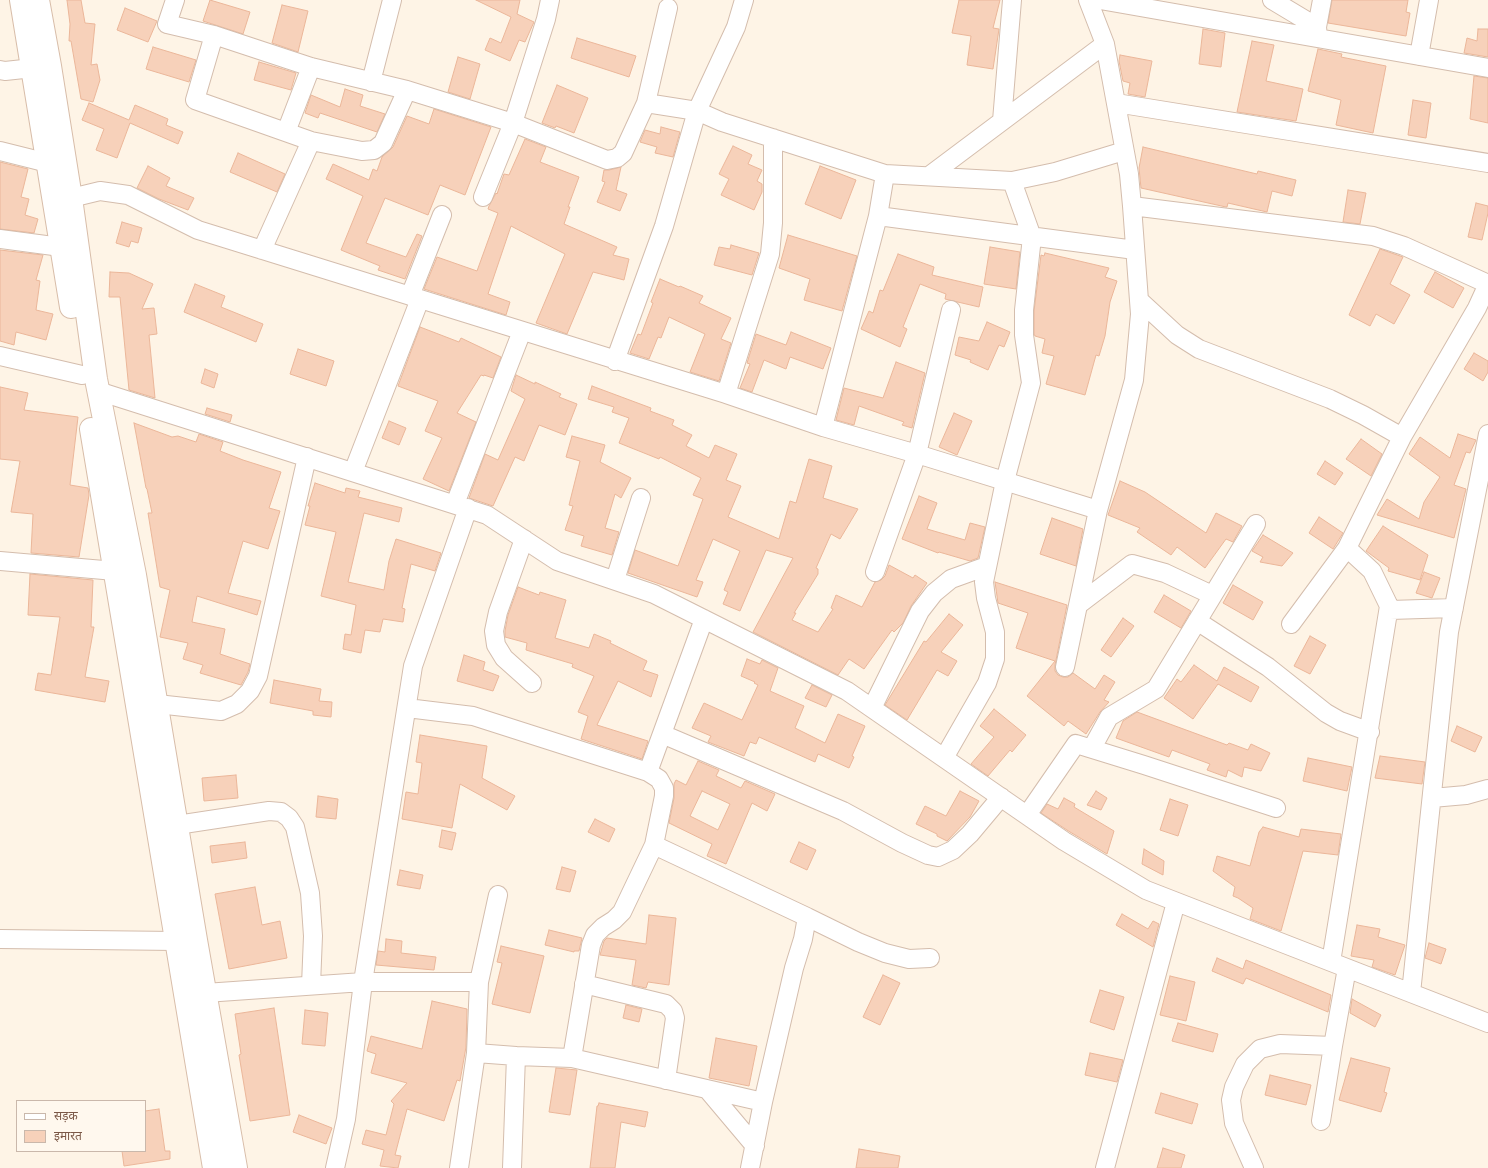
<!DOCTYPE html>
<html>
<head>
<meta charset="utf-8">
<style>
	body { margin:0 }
	#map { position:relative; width:1488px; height:1168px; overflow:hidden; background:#fef4e6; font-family:Commissioner,"Noto Sans Devanagari",sans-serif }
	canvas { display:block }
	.legend { position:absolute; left:16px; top:1100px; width:130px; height:52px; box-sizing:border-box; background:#fff8ee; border:1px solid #cab8ab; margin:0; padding:5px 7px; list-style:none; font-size:12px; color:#7b5847 }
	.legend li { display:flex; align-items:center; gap:8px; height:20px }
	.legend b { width:20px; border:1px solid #cab8ab }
</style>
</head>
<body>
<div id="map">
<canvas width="1488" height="1168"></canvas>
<ul class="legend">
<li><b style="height:5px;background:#fff"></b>सड़क</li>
<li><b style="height:11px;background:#f7d1ba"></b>इमारत</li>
</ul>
</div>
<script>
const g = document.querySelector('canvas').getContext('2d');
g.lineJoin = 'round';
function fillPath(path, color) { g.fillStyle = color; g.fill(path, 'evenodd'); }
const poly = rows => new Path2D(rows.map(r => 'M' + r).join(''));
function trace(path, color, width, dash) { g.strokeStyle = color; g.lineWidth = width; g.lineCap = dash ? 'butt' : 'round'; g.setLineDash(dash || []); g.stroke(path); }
const building = poly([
	[67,0,81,0,85,23,95,24,91,65,97,64,100,80,93,102,81,99,71,41,69,41,70,24,67,0],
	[210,0,250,12,243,34,203,21,210,0],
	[476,0,520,0,517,14,534,22,525,42,519,40,510,61,485,50,490,38,501,43,511,17,476,0],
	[959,0,1000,0,993,28,999,29,993,69,967,65,971,36,952,33,959,0],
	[1332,0,1408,0,1406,12,1410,13,1406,36,1328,23,1332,0],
	[282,5,308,11,298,52,272,43,282,5],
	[125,8,157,21,148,42,117,30,125,8],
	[1203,29,1225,33,1221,67,1199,64,1203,29],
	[1478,29,1488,29,1488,57,1464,53,1467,38,1477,41,1478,29],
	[577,38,636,56,629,77,571,58,577,38],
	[1252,41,1274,45,1266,81,1303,89,1296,121,1237,112,1252,41],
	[153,47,196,60,189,82,146,69,153,47],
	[1318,49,1342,54,1341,57,1386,66,1373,133,1336,125,1341,100,1308,91,1318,49],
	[1120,55,1152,61,1145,97,1128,94,1130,83,1123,81,1119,61,1120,55],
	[458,57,480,64,470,99,448,92,458,57],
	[259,62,296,73,291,90,254,80,259,62],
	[1474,76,1488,78,1488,123,1470,119,1474,76],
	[557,85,588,98,574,133,556,126,555,128,542,123,557,85],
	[345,89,363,95,360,106,385,114,377,132,320,113,318,118,305,113,311,95,340,107,345,89],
	[1413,100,1431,103,1426,138,1408,135,1413,100],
	[89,103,129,120,135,105,168,119,166,125,183,132,178,144,130,123,117,158,96,150,104,129,82,120,89,103],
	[434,109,491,127,465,195,440,185,428,215,385,198,366,243,406,257,417,234,422,236,405,279,378,270,380,266,341,250,363,196,326,179,333,164,369,180,373,169,377,171,382,157,393,147,407,116,429,124,434,109],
	[661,127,680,132,673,157,655,153,657,147,640,142,645,130,660,134,661,127],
	[525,139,546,147,540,162,579,177,568,207,570,207,564,224,617,247,613,255,629,259,624,280,593,272,567,334,536,323,565,254,511,226,488,294,510,302,506,315,424,289,437,257,477,271,498,213,488,209,489,206,496,193,497,194,504,174,509,175,525,139],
	[733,146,752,155,748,164,762,170,757,181,762,184,762,192,754,210,721,195,729,179,719,174,733,146],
	[1143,147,1257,174,1258,171,1296,180,1292,196,1272,191,1267,212,1228,203,1227,207,1226,207,1141,188,1139,168,1143,147],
	[238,153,285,174,277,192,230,172,238,153],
	[0,162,28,169,21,197,29,199,25,215,38,219,34,233,0,229,0,162],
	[148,166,170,178,166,186,194,198,188,210,159,199,137,188,148,166],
	[820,166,856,180,841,219,805,204,820,166],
	[621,167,616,190,627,194,620,211,597,202,605,182,602,181,604,170,609,170,621,167],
	[1348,190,1366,193,1360,224,1343,222,1348,190],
	[1476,203,1488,206,1488,213,1482,240,1468,237,1476,203],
	[122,222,142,228,138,243,131,241,129,247,116,243,122,222],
	[788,235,857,256,842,311,804,300,810,279,779,268,788,235],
	[731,245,759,253,752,275,714,265,719,247,730,249,731,245],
	[990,247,1020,252,1016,289,984,284,990,247],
	[1380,249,1403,257,1390,284,1410,295,1394,324,1376,314,1370,326,1349,315,1380,249],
	[0,250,43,255,36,280,40,281,36,310,53,314,46,340,16,332,14,345,0,341,0,250],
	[1045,253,1109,268,1105,277,1117,281,1110,302,1105,336,1099,356,1096,355,1085,395,1046,384,1054,356,1042,353,1045,339,1035,336,1034,334,1034,311,1041,255,1044,256,1045,253],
	[898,254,934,267,932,275,983,287,979,307,945,299,946,294,920,284,903,327,907,329,900,347,861,329,869,311,873,313,880,290,883,291,898,254],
	[110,272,129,273,153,284,142,309,154,308,157,334,149,335,155,398,129,390,120,297,109,297,110,272],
	[1435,272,1464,288,1453,308,1424,292,1435,272],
	[660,279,679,287,680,286,703,296,699,303,731,318,721,339,731,343,719,381,690,372,705,334,669,317,661,338,658,337,649,359,630,353,638,334,641,335,653,303,651,302,660,279],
	[195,284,225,296,221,307,263,324,256,342,184,312,195,284],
	[987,322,1010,332,1004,347,999,345,988,370,970,362,971,360,955,355,959,337,979,341,987,322],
	[420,327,459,342,461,338,501,357,493,378,484,375,484,376,481,375,457,413,476,422,449,491,423,479,442,438,425,431,438,401,398,386,420,327],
	[791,332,831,348,823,369,790,357,786,369,764,360,752,392,740,388,750,364,747,363,756,334,786,345,791,332],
	[298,349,334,361,326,386,290,374,298,349],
	[1474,353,1488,361,1488,372,1483,381,1464,369,1474,353],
	[896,362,925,373,912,428,902,425,904,422,859,406,854,425,836,420,844,388,883,398,896,362],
	[205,369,218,374,214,388,201,383,205,369],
	[516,375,535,384,535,382,561,394,559,397,577,404,565,435,539,425,524,461,515,457,493,506,469,498,485,454,498,460,525,399,511,391,516,375],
	[592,386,651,408,650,411,674,420,672,425,692,435,686,446,709,458,715,445,737,454,726,480,741,486,728,517,779,539,790,501,796,503,809,459,832,466,823,498,858,509,840,539,831,534,816,568,818,569,818,574,794,613,796,613,792,620,818,632,833,609,831,608,836,595,862,607,875,582,881,580,885,576,889,565,913,578,915,575,927,583,911,606,903,623,894,632,892,630,864,669,849,659,838,675,753,632,793,558,766,550,740,611,723,604,728,592,724,590,740,551,713,539,696,580,703,582,697,597,628,573,635,550,678,566,703,499,693,495,701,478,660,457,659,459,619,443,629,418,612,412,614,407,588,399,592,386],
	[0,387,28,393,24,410,78,417,70,485,88,488,89,495,79,557,31,553,33,514,11,512,20,461,0,459,0,387],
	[207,408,232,415,230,422,205,414,207,408],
	[954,413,972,421,957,455,939,447,954,413],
	[389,421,406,428,399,445,382,438,389,421],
	[134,423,172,437,178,436,196,442,199,434,223,442,220,451,243,460,281,472,269,508,280,511,268,549,243,541,228,593,261,601,257,615,197,596,192,622,225,629,220,654,250,664,248,672,241,685,200,673,203,665,183,659,188,643,160,637,170,590,160,587,148,513,152,513,147,489,146,488,134,423],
	[1458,434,1476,440,1470,453,1466,452,1454,485,1466,489,1454,538,1377,515,1387,499,1419,519,1424,502,1440,477,1409,454,1420,437,1450,458,1458,434],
	[572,436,605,445,600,462,631,478,621,498,615,494,605,528,619,532,612,555,581,546,584,536,565,530,573,506,569,505,580,461,566,457,572,436],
	[1361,439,1382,454,1371,476,1346,459,1361,439],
	[1325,461,1343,473,1335,485,1317,474,1325,461],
	[1120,481,1145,492,1206,533,1216,513,1242,526,1233,542,1226,539,1205,568,1177,547,1171,555,1137,532,1140,528,1108,515,1120,481],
	[315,483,345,493,346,488,360,491,358,497,402,508,399,522,364,513,348,582,384,590,389,561,396,539,441,553,435,571,411,564,402,608,405,609,403,622,383,619,380,632,365,630,361,653,343,649,345,634,351,635,356,605,321,596,336,532,305,525,310,506,308,506,315,483],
	[919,496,937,503,927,529,965,540,970,523,985,527,978,558,970,561,939,552,938,553,902,539,919,496],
	[1319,517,1343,533,1333,549,1309,533,1319,517],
	[1052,518,1083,529,1076,566,1040,554,1052,518],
	[1383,526,1428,555,1420,580,1388,571,1389,568,1366,551,1383,526],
	[1263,535,1293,553,1282,566,1260,562,1263,557,1252,551,1263,535],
	[1424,572,1440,578,1432,598,1416,593,1424,572],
	[30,574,93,580,91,627,94,627,85,677,109,681,105,702,35,690,38,673,51,675,60,617,28,615,30,574],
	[995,582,1067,605,1055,665,1055,671,1058,675,1063,677,1068,677,1073,673,1095,689,1104,675,1115,682,1104,700,1109,702,1100,712,1086,734,1068,721,1064,726,1027,696,1055,661,1016,648,1028,613,998,603,995,582],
	[1233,585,1263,602,1253,620,1223,603,1233,585],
	[518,587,539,595,540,592,566,600,555,638,589,648,594,634,611,641,610,643,647,661,643,670,658,675,651,697,618,681,597,725,648,741,642,759,581,739,588,716,578,712,594,676,572,667,573,664,526,650,527,643,505,637,505,631,508,615,518,587],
	[1164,595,1191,611,1181,628,1154,612,1164,595],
	[949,614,963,625,941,652,957,661,948,676,937,670,907,720,885,705,924,641,926,642,949,614],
	[1123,618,1134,626,1111,657,1101,650,1123,618],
	[1310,636,1326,645,1310,674,1294,666,1310,636],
	[464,655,485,662,483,670,499,676,493,691,457,681,464,655],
	[747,659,760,664,762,660,778,668,770,691,804,706,795,728,825,743,838,714,865,726,852,756,854,757,849,768,818,754,815,762,759,737,756,744,750,742,744,756,708,742,711,736,692,728,704,703,742,720,758,685,754,683,755,682,741,676,747,659],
	[1194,665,1217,681,1224,667,1259,687,1251,702,1218,684,1193,719,1164,698,1177,679,1181,682,1194,665],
	[274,680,321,689,319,701,332,702,331,717,313,715,313,711,270,703,274,680],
	[812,685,832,695,826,707,805,698,812,685],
	[994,709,1026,735,1012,752,1010,750,988,776,971,764,994,737,980,726,994,709],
	[1137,712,1227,745,1229,743,1248,750,1251,744,1270,753,1261,771,1244,767,1242,777,1228,770,1226,777,1207,770,1210,764,1172,750,1169,757,1116,738,1123,721,1137,712],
	[1457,726,1482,737,1475,752,1451,741,1457,726],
	[420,735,487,746,482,778,515,796,507,810,460,784,452,828,402,819,406,792,418,794,422,763,416,762,420,735],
	[1380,756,1425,762,1422,784,1375,778,1380,756],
	[1308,758,1352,767,1347,791,1303,781,1308,758],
	[698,761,719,770,716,776,741,788,745,781,775,794,767,811,752,803,726,864,707,856,712,844,669,823,674,798,674,784,676,780,686,785,698,761],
	[702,791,730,804,718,830,690,816,702,791],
	[236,775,238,798,204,801,202,778,236,775],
	[960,791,979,801,970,817,947,841,937,836,937,834,916,824,925,806,946,816,960,791],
	[1096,791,1107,798,1101,810,1087,805,1096,791],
	[318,796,338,799,336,819,316,817,318,796],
	[1064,798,1075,804,1074,807,1114,831,1107,854,1070,832,1041,813,1047,804,1058,809,1064,798],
	[1170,799,1188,805,1178,836,1160,830,1170,799],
	[595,819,615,829,609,842,588,832,595,819],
	[1263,827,1299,837,1301,829,1341,834,1338,855,1303,851,1281,931,1250,919,1253,908,1238,898,1233,896,1235,887,1213,871,1217,856,1250,866,1259,832,1263,827],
	[442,830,456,833,452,850,439,847,442,830],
	[245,842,247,858,212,863,210,846,245,842],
	[799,842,816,850,807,870,790,862,799,842],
	[1144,849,1164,861,1163,875,1142,864,1144,849],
	[562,867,576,871,570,892,556,889,562,867],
	[400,870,423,875,420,889,397,885,400,870],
	[255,887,262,925,280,921,287,958,229,969,215,894,255,887],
	[1122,914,1148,929,1153,921,1159,924,1153,947,1116,925,1122,914],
	[649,915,676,918,669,985,648,982,646,988,632,985,636,960,600,955,604,941,607,938,646,944,649,915],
	[1357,925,1380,929,1378,937,1405,945,1395,975,1372,967,1374,960,1351,956,1357,925],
	[549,930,582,938,579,951,574,951,574,952,545,945,549,930],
	[386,939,402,941,401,953,436,957,434,970,376,965,378,951,385,952,386,939],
	[1429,943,1446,949,1441,964,1425,958,1429,943],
	[501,946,544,956,530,1013,492,1004,502,963,497,962,501,946],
	[1217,958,1243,969,1246,960,1331,995,1328,1012,1246,978,1243,984,1212,971,1217,958],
	[883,975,900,983,880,1025,863,1017,883,975],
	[1170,976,1195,982,1186,1021,1160,1015,1170,976],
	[1100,990,1124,997,1114,1030,1090,1022,1100,990],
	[1352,999,1381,1015,1375,1027,1350,1013,1352,999],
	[432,1001,467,1009,466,1047,460,1081,457,1080,444,1121,407,1109,395,1155,401,1156,398,1168,380,1166,384,1150,362,1144,366,1130,386,1135,394,1104,391,1101,407,1083,371,1073,376,1054,367,1051,371,1036,422,1049,432,1001],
	[626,1005,642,1009,639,1022,623,1018,626,1005],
	[274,1008,290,1115,250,1121,239,1055,241,1054,235,1014,274,1008],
	[305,1010,328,1013,325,1046,302,1044,305,1010],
	[1178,1023,1218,1034,1213,1052,1172,1041,1178,1023],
	[716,1038,757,1046,749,1086,709,1078,716,1038],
	[1090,1053,1123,1060,1117,1082,1085,1075,1090,1053],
	[1351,1058,1390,1068,1384,1092,1387,1093,1381,1112,1339,1100,1351,1058],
	[556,1068,577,1070,570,1115,549,1112,556,1068],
	[1270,1075,1311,1085,1306,1105,1265,1095,1270,1075],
	[1161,1093,1198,1104,1192,1124,1155,1113,1161,1093],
	[599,1103,648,1112,645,1127,621,1122,615,1168,590,1168,597,1106,598,1106,599,1103],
	[159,1109,165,1151,170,1151,170,1159,124,1166,122,1151,145,1151,145,1111,159,1109],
	[299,1115,332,1128,326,1144,293,1132,299,1115],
	[1163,1148,1185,1155,1181,1168,1157,1168,1163,1148],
	[859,1149,900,1156,898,1168,856,1168,859,1149]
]);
fillPath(building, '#f7d1ba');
trace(building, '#ebb699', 1);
const street = poly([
	[175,0,167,24,214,35,311,67,407,90,513,123,607,160,617,158,623,153,646,103,668,8],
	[1088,0,1105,44,1129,174,1132,206,1140,314,1134,380,1098,510],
	[1100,0,1488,68],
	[1272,0,1317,27],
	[214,35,195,100,311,141,362,151,374,150,383,143,407,90],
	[1318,37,1317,27,1322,0],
	[1419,56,1429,0],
	[0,70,5,71,33,68],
	[371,82,392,0],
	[646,103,697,111,736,27,744,0],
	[1116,103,1488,163],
	[1002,121,1012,0],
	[286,132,311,67],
	[0,151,48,163],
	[885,174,1012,181,1055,172,1124,151],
	[929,176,1105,44],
	[483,197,513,123,546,19,550,0],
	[71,198,100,191,128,195,198,230,726,394,823,427,917,454,1098,510,1065,667],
	[1132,206,1373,236,1404,246,1488,284],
	[0,239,61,247],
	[262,250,311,141],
	[410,296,442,215],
	[1139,300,1177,335,1199,349,1330,399,1363,415,1402,437],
	[0,356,82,375],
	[615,361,664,226,697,111,722,122,885,174,878,216],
	[98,391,487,515,557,561,654,594,847,691,1064,841,1146,890,1488,1023],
	[726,394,770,254,773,223,773,138],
	[823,427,878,216,1135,250],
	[353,472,420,299],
	[455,504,522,331],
	[524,539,498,612,494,631,496,645,504,658,532,683],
	[0,561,115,571],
	[875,572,917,454,951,310],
	[615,580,641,498],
	[1078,605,1132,564,1165,573,1212,595],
	[1389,606,1372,571,1347,548,1402,437,1477,308,1488,284],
	[1197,621,1268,667,1326,713,1340,721,1370,732],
	[1291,624,1347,548],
	[157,704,221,711,237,704,250,691,258,676,307,457],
	[407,708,473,716,648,772,704,619],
	[872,708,920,611,934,593,951,579,987,566],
	[662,734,843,811,902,843,928,855,938,857,953,850,970,834,1001,797],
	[1092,748,1109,717,1156,689,1256,524],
	[944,758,987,683,995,659,995,632,986,598,984,582,1005,481,1031,383,1024,335,1024,310,1032,237,1012,181],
	[648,772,659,779,664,788,664,796,654,845,807,917,803,939,794,968,763,1102],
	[1432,798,1466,795,1488,789],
	[1027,815,1076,744,1144,765,1276,808],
	[177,825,269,811,281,812,289,818,295,827,310,893,313,936,311,985],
	[807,917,858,942,885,953,909,959,930,958],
	[0,939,176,941],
	[1331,962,1389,606,1390,610,1454,608],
	[479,982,498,895],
	[584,984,666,1004,673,1011,675,1018,666,1080],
	[205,993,363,982,413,666,468,508],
	[1411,993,1449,632,1488,434],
	[516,1056,572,1058,763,1102,750,1168],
	[572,1058,591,945,595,935,603,927,614,920,622,912,654,845],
	[707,1089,755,1146],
	[1321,1121,1333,1046,1347,968],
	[335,1168,346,1119,363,982,479,982,476,1053,516,1056,512,1168],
	[459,1168,476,1053],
	[1105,1168,1176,902],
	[1254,1168,1234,1123,1231,1100,1234,1087,1245,1064,1260,1049,1280,1044,1333,1046]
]);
const secondary = poly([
	[21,0,71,307],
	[38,0,50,66,71,198,96,379,135,575,196,940,236,1168],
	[91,429,214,1168]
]);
trace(street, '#d4bdad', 20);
trace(secondary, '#d8bda9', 24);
trace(street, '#fff', 18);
trace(secondary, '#fff', 22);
</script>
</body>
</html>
